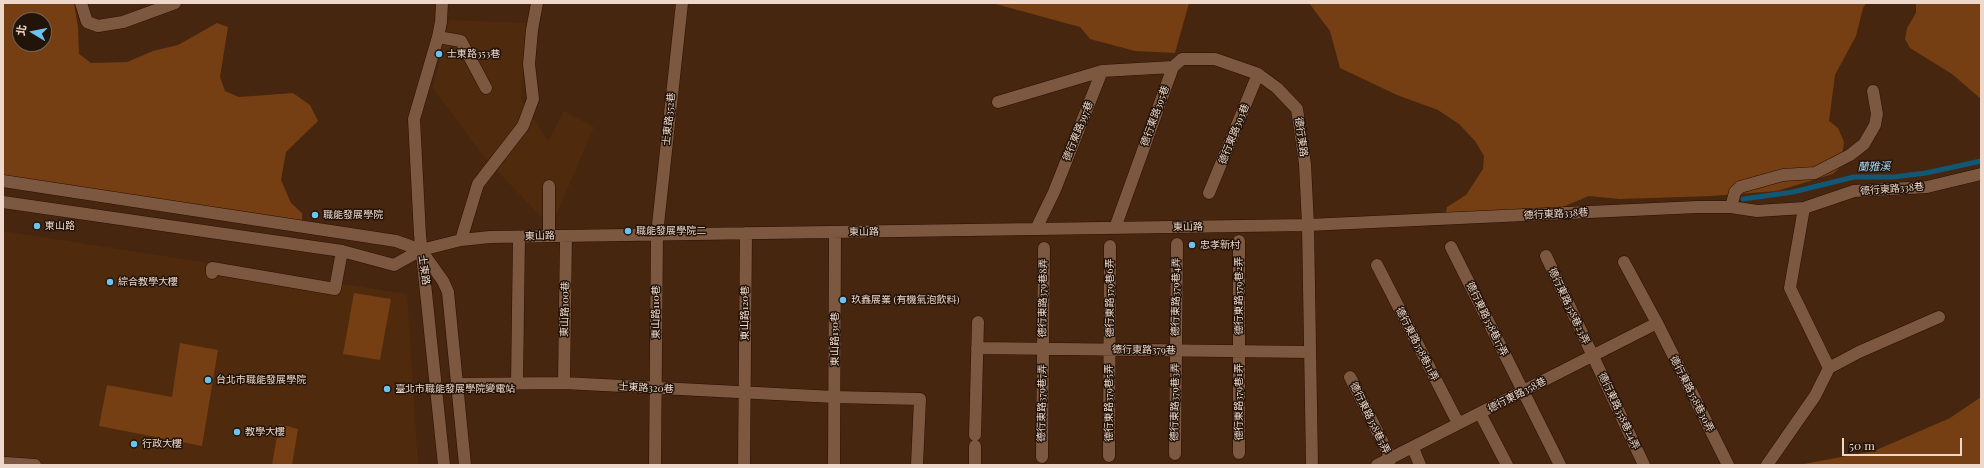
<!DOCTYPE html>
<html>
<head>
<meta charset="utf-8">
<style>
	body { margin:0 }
	#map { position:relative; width:1984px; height:468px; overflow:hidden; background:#47260f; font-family:"Playfair Display","Noto Sans TC",serif }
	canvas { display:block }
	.frame { position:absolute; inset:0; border:4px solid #eed8cb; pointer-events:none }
	.north { position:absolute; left:12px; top:12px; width:40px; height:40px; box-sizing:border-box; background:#23140a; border:1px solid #746257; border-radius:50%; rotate:280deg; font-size:11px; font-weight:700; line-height:16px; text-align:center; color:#eed8cb }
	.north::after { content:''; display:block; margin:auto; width:14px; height:18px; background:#6bc3f2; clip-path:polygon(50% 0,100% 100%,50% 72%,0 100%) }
	.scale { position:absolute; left:1842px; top:438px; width:120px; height:18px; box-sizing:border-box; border:2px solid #eed8cb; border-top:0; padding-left:5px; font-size:12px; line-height:14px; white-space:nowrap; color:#eed8cb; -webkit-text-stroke:3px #23140a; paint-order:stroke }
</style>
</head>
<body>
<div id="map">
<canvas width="1984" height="468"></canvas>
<div class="frame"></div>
<div class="north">北</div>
<div class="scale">50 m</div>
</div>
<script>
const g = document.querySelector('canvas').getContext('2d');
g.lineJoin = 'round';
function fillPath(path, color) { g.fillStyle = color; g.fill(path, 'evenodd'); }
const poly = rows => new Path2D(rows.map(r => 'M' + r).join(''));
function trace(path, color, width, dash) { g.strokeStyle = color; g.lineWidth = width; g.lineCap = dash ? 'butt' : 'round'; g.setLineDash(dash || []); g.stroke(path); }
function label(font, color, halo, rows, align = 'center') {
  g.font = font + ' "Playfair Display","Noto Sans TC",serif'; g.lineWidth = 3; g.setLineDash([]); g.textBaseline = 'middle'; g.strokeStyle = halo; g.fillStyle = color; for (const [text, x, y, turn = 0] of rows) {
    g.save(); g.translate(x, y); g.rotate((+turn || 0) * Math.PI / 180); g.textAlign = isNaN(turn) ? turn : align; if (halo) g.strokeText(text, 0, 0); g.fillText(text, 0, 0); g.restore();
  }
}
fillPath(poly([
	[449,20,527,23,521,100,548,141,564,111,594,127,551,227,484,157,433,88],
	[3,231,407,294,418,465,3,465]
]), '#502a0c');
fillPath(poly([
	[3,3,74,3,78,27,79,54,91,63,127,62,153,51,178,45,217,23,228,27,220,77,225,91,239,97,293,93,310,105,318,121,286,152,281,180,291,203,302,213,302,221,3,175],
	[20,20,44,20,44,44,20,44],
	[992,3,1189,3,1175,53,1135,51,1090,39,1080,27],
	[1309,3,1866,3,1863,8,1856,36,1835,75,1829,121,1838,128,1844,142,1841,166,1833,174,1777,191,1712,196,1620,199,1589,196,1560,208,1449,214,1446,212,1447,207,1466,195,1483,169,1484,156,1475,141,1459,124,1438,110,1397,95,1340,68,1330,31],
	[1916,3,1981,3,1981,99,1952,74,1910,48,1905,39,1907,28,1916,13],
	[354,293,391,299,380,360,343,354],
	[180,343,218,350,202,446,99,426,107,385,172,397],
	[1981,397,1981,465,1798,465,1874,451,1950,418],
	[279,424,298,429,292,465,272,465]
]), '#753e13');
trace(poly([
	[1743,199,1793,192,1854,177,1893,177,1926,173,1981,161]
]), '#115776', 5);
const minor = poly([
	[81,3,87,22,98,26,123,22,175,3],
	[442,3,441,22,438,37,414,119,420,235,444,465],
	[438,37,461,41,486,88],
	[998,102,1102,71,1173,67,1182,59,1215,59,1258,74,1277,88,1297,109,1305,164,1308,225,1312,465],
	[3,181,396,241,421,250],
	[1209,193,1258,74],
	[3,202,342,251,394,265,421,250,461,240,490,237,1308,225,1697,207,1731,207,1757,211,1804,208,1854,191,1927,187,1981,174],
	[1731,207,1735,192,1740,187,1783,175,1815,173,1850,155,1864,144,1875,125,1877,114,1873,91],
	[1804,208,1790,288,1829,368],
	[1115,228,1173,67],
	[1036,229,1054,192,1102,71],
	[549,236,549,186],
	[461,240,478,184,523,126,533,99,529,64,532,30,537,3],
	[1451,247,1560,465],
	[423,253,443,281,448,292,465,465],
	[1546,256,1644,465],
	[1624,262,1657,323,1728,465],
	[1377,265,1458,423],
	[212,273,212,268,335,289,342,251],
	[977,348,1310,352],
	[1350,377,1391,459],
	[517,383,519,237],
	[564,383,566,236],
	[457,384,564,383,834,397,920,399,917,465],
	[1480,413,1507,465],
	[975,435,978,322],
	[1413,448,1420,465],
	[1239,453,1239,241],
	[1175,454,1177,244],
	[1109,456,1110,246],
	[1042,457,1044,248],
	[6,463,35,465],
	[655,465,657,234,682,3],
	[744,465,746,233],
	[834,465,835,232],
	[975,465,975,446],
	[1377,465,1657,323],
	[1767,465,1815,396,1829,368,1859,352,1939,317]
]);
trace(minor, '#2c0e00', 13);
trace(minor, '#7d5840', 12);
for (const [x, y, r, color] of [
	[439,54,4,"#6bc3f2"],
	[315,215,4,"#6bc3f2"],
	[37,226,4,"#6bc3f2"],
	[628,231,4,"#6bc3f2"],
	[1192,245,4,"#6bc3f2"],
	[110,282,4,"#6bc3f2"],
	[843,300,4,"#6bc3f2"],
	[208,380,4,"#6bc3f2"],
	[387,389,4,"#6bc3f2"],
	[237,432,4,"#6bc3f2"],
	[134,444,4,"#6bc3f2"]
]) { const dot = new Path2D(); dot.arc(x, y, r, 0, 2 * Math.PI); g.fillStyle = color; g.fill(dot); trace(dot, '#23140a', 1.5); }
label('10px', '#eed8cb', '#23140a', [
	["士東路353巷",447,54],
	["職能發展學院",323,215],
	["東山路",45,226],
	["職能發展學院二",636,231],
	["忠孝新村",1200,245],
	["綜合教學大樓",118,282],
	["玖鑫展業 (有機氣泡飲料)",851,300],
	["台北市職能發展學院",216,380],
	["臺北市職能發展學院變電站",395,389],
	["教學大樓",245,432],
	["行政大樓",142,444]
], 'left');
label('10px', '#eed8cb', '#23140a', [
	["德行東路395巷",1155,116,-70],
	["士東路352巷",669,119,-84],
	["德行東路397巷",1078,131,-68],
	["德行東路393巷",1234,134,-68],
	["德行東路",1301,137,82],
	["德行東路338巷",1892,189,-4],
	["德行東路338巷",1556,214,-3],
	["東山路",1188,227,-1],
	["東山路",864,232,-1],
	["東山路",540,236,-2],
	["士東路",424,270,82],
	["德行東路379巷2弄",1239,296,-90],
	["德行東路379巷4弄",1176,297,-89],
	["德行東路379巷8弄",1043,298,-89],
	["德行東路379巷6弄",1110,298,-90],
	["德行東路358巷23弄",1569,306,65],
	["東山路100巷",565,309,-89],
	["東山路110巷",656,312,-90],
	["東山路120巷",745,313,-90],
	["德行東路358巷17弄",1487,319,64],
	["東山路130巷",835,339,-90],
	["德行東路358巷11弄",1417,344,63],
	["德行東路379巷",1144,350,1],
	["士東路320巷",646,388,3],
	["德行東路358巷30弄",1692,394,63],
	["德行東路358巷",1517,395,-27],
	["德行東路379巷3弄",1175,402,-89],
	["德行東路379巷1弄",1239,402,-90],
	["德行東路379巷7弄",1042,403,-89],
	["德行東路379巷5弄",1109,403,-90],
	["德行東路358巷24弄",1619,411,65],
	["德行東路358巷5弄",1370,418,64]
]);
label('italic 11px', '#a5d8f6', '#23140a', [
	["蘭雅溪",1874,167,-1]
]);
</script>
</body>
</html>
